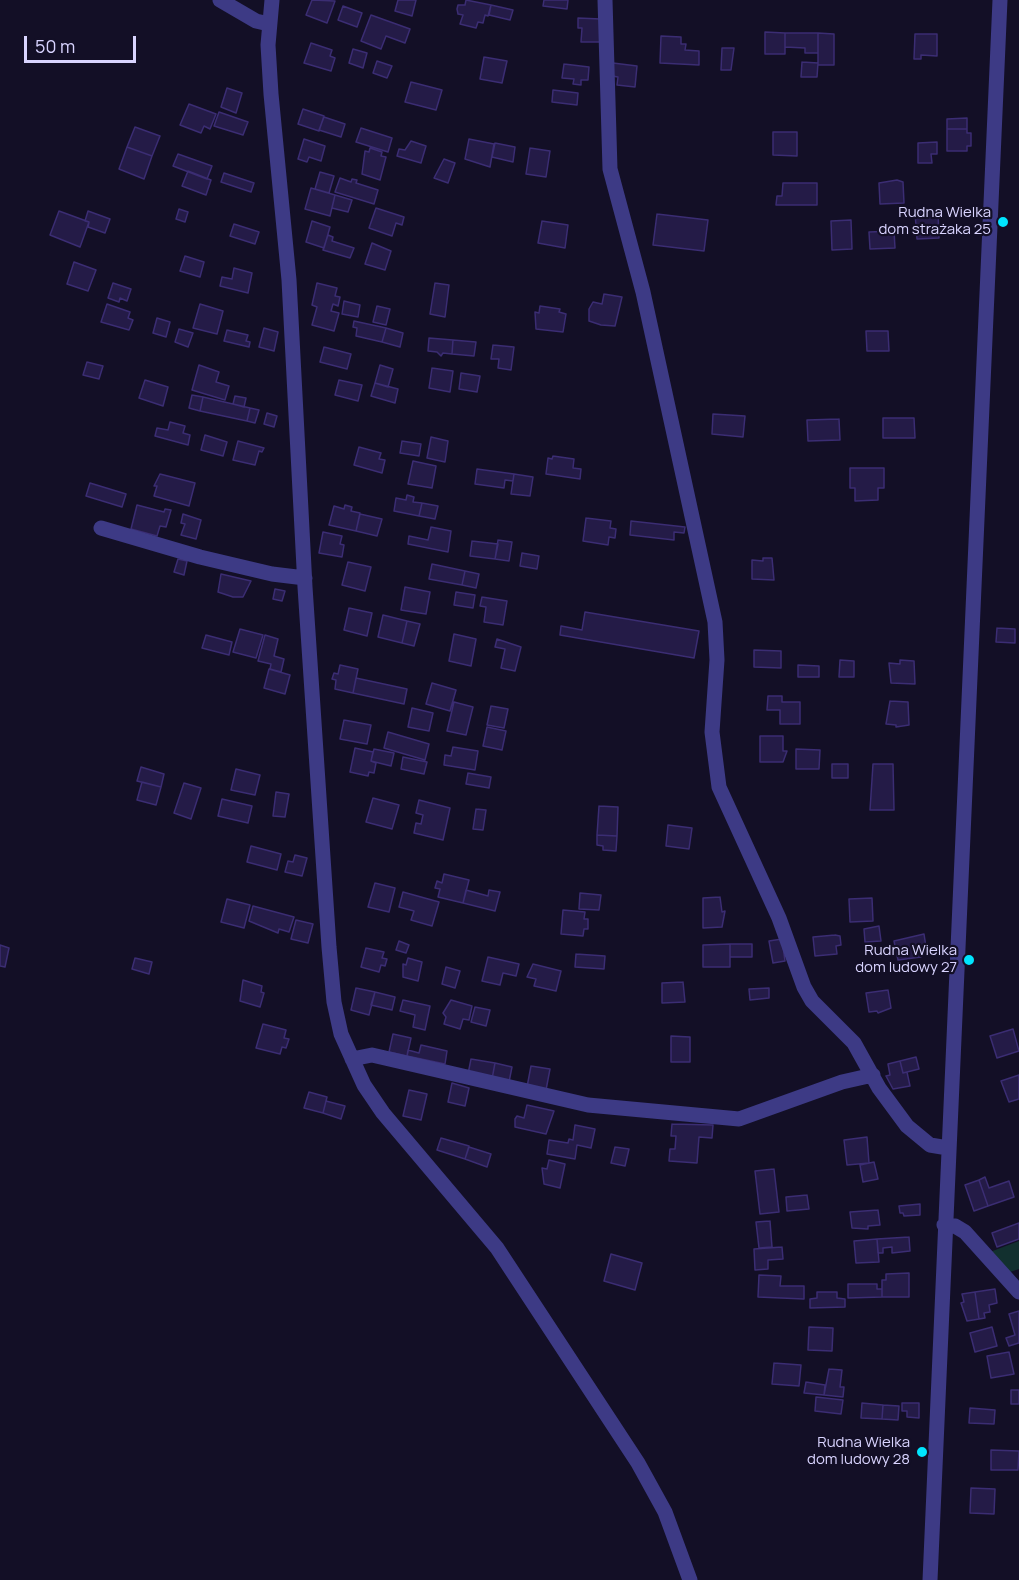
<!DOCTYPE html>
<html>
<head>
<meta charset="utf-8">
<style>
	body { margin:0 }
	#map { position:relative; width:1019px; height:1580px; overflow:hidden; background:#130f26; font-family:Manrope,sans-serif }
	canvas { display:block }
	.scale { position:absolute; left:24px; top:36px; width:112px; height:27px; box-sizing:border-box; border:3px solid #d9d4ff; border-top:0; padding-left:8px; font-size:18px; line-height:21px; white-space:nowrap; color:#d9d4ff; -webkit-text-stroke:4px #130f26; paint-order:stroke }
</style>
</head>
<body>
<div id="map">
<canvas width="1019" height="1580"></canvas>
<div class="scale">50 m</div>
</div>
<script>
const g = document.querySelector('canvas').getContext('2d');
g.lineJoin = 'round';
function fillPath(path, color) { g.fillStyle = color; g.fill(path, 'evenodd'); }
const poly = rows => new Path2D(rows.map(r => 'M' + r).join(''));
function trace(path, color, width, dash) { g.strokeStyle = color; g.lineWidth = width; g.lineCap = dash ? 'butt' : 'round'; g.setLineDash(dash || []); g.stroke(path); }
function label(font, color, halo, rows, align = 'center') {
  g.font = font + ' Manrope,sans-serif'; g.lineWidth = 4.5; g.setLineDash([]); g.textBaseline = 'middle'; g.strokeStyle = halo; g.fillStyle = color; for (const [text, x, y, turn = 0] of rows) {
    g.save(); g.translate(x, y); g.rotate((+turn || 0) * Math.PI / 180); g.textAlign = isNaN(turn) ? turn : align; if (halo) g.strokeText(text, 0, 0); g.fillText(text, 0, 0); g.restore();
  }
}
fillPath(poly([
	[1019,1241,1019,1269,1010,1272,990,1252]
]), '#12302f');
const building = poly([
	[312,0,335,1,327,23,306,15,312,0],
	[398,0,416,0,412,16,395,11,398,0],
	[466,0,491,5,488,16,485,15,483,23,478,22,476,28,460,24,463,15,458,14,457,9,458,5,465,5,466,0],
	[544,0,568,0,567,9,543,6,544,0],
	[491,5,513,10,510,20,489,15,491,5],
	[343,6,362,13,357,27,338,20,343,6],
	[371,15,410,29,405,43,386,36,381,49,361,41,371,15],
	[578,18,601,19,600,42,581,42,582,28,578,28,578,18],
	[765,32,785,33,785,54,765,54,765,32],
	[785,33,818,33,818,53,805,53,805,48,785,47,785,33],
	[818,33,834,34,834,65,818,65,818,33],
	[915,34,937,34,937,56,921,55,921,59,914,59,915,34],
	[661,36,681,37,681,44,686,44,685,50,699,51,699,65,660,63,661,36],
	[311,43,332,50,330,56,335,58,331,71,304,63,311,43],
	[722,48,734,48,731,70,721,70,722,48],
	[353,49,367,53,363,68,349,63,353,49],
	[484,57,507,61,502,83,480,79,484,57],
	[377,61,392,66,387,78,373,73,377,61],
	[802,62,818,63,817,77,801,77,802,62],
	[613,63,637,66,635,87,617,85,618,77,612,76,613,63],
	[564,64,589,67,588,80,581,80,581,85,573,84,574,79,562,78,564,64],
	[411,82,442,90,436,110,405,102,411,82],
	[227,88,242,93,236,113,221,107,227,88],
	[553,90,578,93,577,105,552,102,553,90],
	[189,104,216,114,210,129,204,126,201,133,180,125,189,104],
	[303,109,324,116,319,131,298,124,303,109],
	[219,112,248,122,243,135,214,126,219,112],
	[324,117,345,124,341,137,319,130,324,117],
	[967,118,967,129,947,129,947,119,967,118],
	[135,127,160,136,152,156,127,147,135,127],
	[361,128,392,138,388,152,356,142,361,128],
	[947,129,967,129,967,133,971,133,971,146,967,146,967,151,947,151,947,129],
	[773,132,797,132,797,156,773,155,773,132],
	[304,139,325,146,321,161,309,157,307,162,298,159,304,139],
	[469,139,494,144,490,167,465,159,469,139],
	[411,141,426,146,421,163,397,156,399,149,405,150,411,141],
	[937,142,937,154,931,154,932,163,918,163,918,143,937,142],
	[495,143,515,147,513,162,492,157,495,143],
	[127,147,152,156,144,179,119,169,127,147],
	[370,148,382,152,381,156,386,157,380,180,362,174,365,151,369,152,370,148],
	[530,148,550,151,546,177,526,174,530,148],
	[178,154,212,166,207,179,173,166,178,154],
	[444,159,455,163,448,183,434,178,444,159],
	[188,171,211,180,206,195,182,186,188,171],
	[320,172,334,176,329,193,315,189,320,172],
	[224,173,254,183,251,192,221,182,224,173],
	[340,178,351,182,352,179,357,180,356,183,378,190,374,204,335,192,340,178],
	[897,180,903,182,904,203,880,204,879,183,897,180],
	[783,183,817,183,817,205,776,205,777,196,782,196,783,183],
	[311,188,335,195,330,216,305,209,311,188],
	[335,195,352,200,348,212,332,208,335,195],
	[376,208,404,217,402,225,396,223,392,236,369,228,376,208],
	[179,209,188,212,185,222,176,219,179,209],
	[59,211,89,222,80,247,50,235,59,211],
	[88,211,110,219,105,233,88,227,89,222,85,221,88,211],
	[938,212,939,238,917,239,915,213,938,212],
	[657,214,708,220,704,251,653,245,657,214],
	[851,220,852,249,832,250,831,221,851,220],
	[312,221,330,227,324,248,306,242,312,221],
	[542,221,568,225,565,248,538,243,542,221],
	[234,224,259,232,255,244,230,236,234,224],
	[894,231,895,248,870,249,869,232,894,231],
	[328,235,333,237,332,241,354,248,350,258,323,250,328,235],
	[372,243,391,251,385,270,365,264,372,243],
	[185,256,204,262,200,277,180,271,185,256],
	[74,262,96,270,88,291,67,284,74,262],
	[234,268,252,273,248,293,220,286,222,277,232,279,234,268],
	[113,283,131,289,127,301,120,298,119,302,108,298,113,283],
	[317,283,337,288,335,296,340,297,338,306,333,304,331,311,339,313,334,331,312,325,317,307,312,305,317,283],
	[435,283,449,285,445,317,430,314,435,283],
	[604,294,622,297,615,326,601,325,589,321,589,309,593,302,602,304,604,294],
	[344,301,360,305,358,317,342,314,344,301],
	[107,304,130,312,128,318,133,320,129,330,101,322,107,304],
	[200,304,223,311,217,334,193,328,200,304],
	[377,306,390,309,386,325,373,322,377,306],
	[540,306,560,309,559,312,566,314,563,332,536,329,535,312,539,313,540,306],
	[157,318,170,322,166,337,153,333,157,318],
	[354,321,386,328,382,342,356,336,357,328,353,327,354,321],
	[264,328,278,332,274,351,259,347,264,328],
	[386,328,403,333,400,347,382,342,386,328],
	[179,329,193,333,188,347,175,342,179,329],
	[227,330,248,335,246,341,250,342,249,347,224,341,227,330],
	[866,331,888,331,889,351,867,351,866,331],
	[429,338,453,340,452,354,443,353,441,356,437,352,428,351,429,338],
	[453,340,476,342,474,356,452,354,453,340],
	[493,345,514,347,511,370,498,368,499,359,491,359,493,345],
	[324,347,351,354,347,369,320,362,324,347],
	[87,362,103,366,99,379,83,375,87,362],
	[199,365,219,372,216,382,229,386,225,400,192,390,199,365],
	[380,365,393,369,388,387,375,383,380,365],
	[432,368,453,371,450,392,429,388,432,368],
	[461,373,480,376,477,392,459,389,461,373],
	[145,380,168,387,163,406,139,398,145,380],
	[339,380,362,385,358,401,335,395,339,380],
	[375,383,398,389,395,403,371,396,375,383],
	[192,395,203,397,200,411,189,408,192,395],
	[235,396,246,398,244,407,233,404,235,396],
	[203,397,250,408,247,421,200,411,203,397],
	[250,408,259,410,255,423,247,421,250,408],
	[267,413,277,416,274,427,264,424,267,413],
	[713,414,745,416,743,437,712,434,713,414],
	[883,418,914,418,915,438,883,438,883,418],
	[839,419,840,440,808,441,807,420,839,419],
	[170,422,185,426,183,433,190,435,188,445,155,436,157,428,168,430,170,422],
	[205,435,227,442,223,456,201,450,205,435],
	[431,437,448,441,445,462,427,458,431,437],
	[238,441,264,448,262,452,259,451,255,465,233,460,238,441],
	[402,441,421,444,419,456,400,453,402,441],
	[359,447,381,453,379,459,385,460,382,473,354,465,359,447],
	[553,456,574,459,573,468,581,469,580,479,546,474,548,458,552,459,553,456],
	[413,461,436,466,432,488,408,484,413,461],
	[850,468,884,468,884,488,878,488,878,500,855,501,855,488,850,488,850,468],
	[477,469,514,474,513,481,505,480,504,488,475,484,477,469],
	[160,474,195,483,189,506,154,496,157,486,154,486,160,474],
	[514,474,533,477,530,496,511,494,514,474],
	[90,483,126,494,122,507,86,496,90,483],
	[407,495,414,497,413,502,422,503,419,516,394,511,396,498,406,500,407,495],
	[422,503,438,506,435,519,419,516,422,503],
	[137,505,164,512,165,509,171,510,166,527,160,526,157,536,131,529,137,505],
	[345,505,352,507,351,511,360,513,356,531,329,525,334,506,344,509,345,505],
	[183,514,201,520,196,539,181,535,185,524,181,523,183,514],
	[360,514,382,519,377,536,356,531,360,514],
	[586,518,611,521,610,528,616,529,615,538,609,537,608,545,583,541,586,518],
	[631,521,685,527,684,533,674,532,674,540,630,535,631,521],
	[431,527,451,531,448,552,408,544,409,536,428,540,431,527],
	[323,532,342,536,340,544,344,545,342,557,319,553,323,532],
	[498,540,512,542,509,561,495,559,498,540],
	[472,541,498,544,495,559,470,556,472,541],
	[522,553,539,556,537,569,520,566,522,553],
	[763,558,772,558,774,580,752,579,752,560,763,561,763,558],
	[178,559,187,561,184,575,174,572,178,559],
	[348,562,371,567,365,591,342,585,348,562],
	[432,564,465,571,462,585,429,579,432,564],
	[465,571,479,574,476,588,462,585,465,571],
	[221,574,251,581,243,597,233,597,218,592,221,574],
	[405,587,430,592,426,614,401,610,405,587],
	[275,589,285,591,282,601,273,599,275,589],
	[456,592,475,595,473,608,454,605,456,592],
	[482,597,507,601,503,625,484,622,486,607,480,606,482,597],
	[349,608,372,613,367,636,344,630,349,608],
	[585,612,699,631,694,658,560,635,561,626,582,630,585,612],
	[383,615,407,621,402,643,378,637,383,615],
	[407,621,420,624,414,646,402,643,407,621],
	[997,628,1015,629,1015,643,996,642,997,628],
	[240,629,263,635,256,658,233,652,240,629],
	[454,634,476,639,471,666,449,661,454,634],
	[206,635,232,642,229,655,202,648,206,635],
	[265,635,278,639,274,656,284,659,281,672,270,669,271,664,258,661,265,635],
	[497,639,521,647,515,671,501,668,505,649,495,647,497,639],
	[754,650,781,651,781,668,754,667,754,650],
	[840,660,854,661,854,677,839,677,840,660],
	[900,660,914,661,915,684,891,683,889,663,900,664,900,660],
	[340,665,358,669,353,693,335,689,336,680,332,679,334,673,338,674,340,665],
	[798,665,819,666,819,677,798,677,798,665],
	[269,669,290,675,285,694,264,688,269,669],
	[356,678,407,689,404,704,353,693,356,678],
	[432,683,456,690,450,711,426,704,432,683],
	[768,696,782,696,782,702,800,702,800,724,780,724,780,710,767,710,768,696],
	[890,701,908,702,909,725,896,727,896,725,886,724,890,701],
	[454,702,473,707,466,735,447,731,454,702],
	[491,706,508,709,504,728,487,725,491,706],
	[412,708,433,713,429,731,408,727,412,708],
	[344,720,371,725,367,744,340,739,344,720],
	[487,727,506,731,502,750,483,746,487,727],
	[388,732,429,744,425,760,384,748,388,732],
	[760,736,783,736,783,751,787,751,783,762,760,762,760,736],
	[453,747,478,751,475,770,444,765,445,755,451,756,453,747],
	[355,748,373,752,371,761,376,763,374,773,369,772,368,776,350,772,355,748],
	[374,749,394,753,391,766,371,761,374,749],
	[796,749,820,750,819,769,796,769,796,749],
	[403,757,427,762,424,774,401,769,403,757],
	[832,764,848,764,848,778,832,778,832,764],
	[873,764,893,764,894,810,870,810,873,764],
	[141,767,164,774,161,787,137,781,141,767],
	[236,769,260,775,255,795,231,790,236,769],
	[468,773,491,777,489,788,466,784,468,773],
	[142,782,161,787,156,805,137,800,142,782],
	[184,783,201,788,191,819,174,813,184,783],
	[276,792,289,794,285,817,273,816,276,792],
	[373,798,399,805,392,829,366,822,373,798],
	[222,799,252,806,248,823,218,816,222,799],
	[419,800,450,808,443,840,414,833,416,823,421,824,423,815,416,813,419,800],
	[599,806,618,807,617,836,597,835,599,806],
	[476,809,486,810,483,830,473,829,476,809],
	[668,825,692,828,689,849,666,846,668,825],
	[597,835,617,836,616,851,603,850,603,846,597,845,597,835],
	[251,846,281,854,277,870,247,862,251,846],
	[295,855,307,858,302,876,285,872,288,861,293,862,295,855],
	[444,874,469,880,463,903,438,897,440,889,435,888,437,881,442,883,444,874],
	[375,883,395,888,389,912,368,907,375,883],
	[466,890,488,896,489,890,500,892,495,911,463,903,466,890],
	[403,892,439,902,432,926,411,920,414,911,399,907,403,892],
	[580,893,601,895,599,910,579,909,580,893],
	[720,897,722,912,725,911,722,927,703,928,703,898,720,897],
	[872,898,873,921,850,922,849,899,872,898],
	[227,899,250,905,244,928,221,922,227,899],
	[253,906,294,917,289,932,279,929,278,933,249,921,253,906],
	[563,910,585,912,584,919,588,919,588,929,584,929,583,936,561,934,563,910],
	[296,920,313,924,308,943,291,939,296,920],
	[879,926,881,941,865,942,864,929,879,926],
	[924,934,926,947,920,948,921,957,898,960,894,941,924,934],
	[835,935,840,936,841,945,836,946,837,954,815,956,813,937,835,935],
	[782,939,785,961,773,963,769,941,782,939],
	[399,941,409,945,406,953,396,950,399,941],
	[730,944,730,967,703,967,703,945,730,944],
	[730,944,752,944,752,957,730,957,730,944],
	[0,945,9,948,5,967,0,966,0,945],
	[366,948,384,952,382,958,387,959,385,966,381,965,379,972,361,967,366,948],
	[576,954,605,956,604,969,575,967,576,954],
	[488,957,519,964,516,976,503,973,500,985,482,981,488,957],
	[135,958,152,962,149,974,132,969,135,958],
	[408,958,422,962,418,981,403,977,403,964,406,965,408,958],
	[533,964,561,971,556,991,534,986,536,979,527,977,533,964],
	[446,967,460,971,455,988,442,984,446,967],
	[243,980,262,986,261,992,264,993,260,1007,240,1001,243,980],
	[683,982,685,1002,662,1003,662,983,683,982],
	[356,988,375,992,369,1015,351,1010,356,988],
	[769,988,769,998,750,1000,749,989,769,988],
	[888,990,891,1008,878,1013,877,1011,869,1012,866,993,888,990],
	[375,992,395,997,392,1010,371,1005,375,992],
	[403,1000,430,1006,425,1030,413,1027,415,1015,400,1011,403,1000],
	[451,1000,472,1006,469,1020,463,1019,460,1029,444,1024,446,1017,443,1013,451,1000],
	[475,1007,490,1010,486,1026,471,1022,475,1007],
	[263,1024,286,1030,284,1038,289,1039,286,1048,282,1047,280,1054,256,1048,263,1024],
	[1013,1029,1019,1051,997,1058,990,1036,1013,1029],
	[393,1034,411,1038,407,1056,389,1052,393,1034],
	[671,1036,690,1037,690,1062,671,1062,671,1036],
	[421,1045,447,1051,445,1064,407,1056,408,1050,419,1053,421,1045],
	[916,1057,919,1069,903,1073,900,1061,916,1057],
	[471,1059,495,1063,492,1079,468,1074,471,1059],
	[900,1061,903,1073,907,1072,910,1086,893,1089,886,1076,890,1075,888,1064,900,1061],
	[495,1063,512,1067,509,1082,492,1079,495,1063],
	[531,1066,550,1069,546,1090,527,1087,531,1066],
	[1019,1075,1019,1099,1009,1102,1001,1081,1019,1075],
	[452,1083,469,1088,465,1106,448,1102,452,1083],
	[409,1090,427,1094,421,1120,403,1116,409,1090],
	[309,1092,327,1097,323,1113,304,1108,309,1092],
	[326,1101,345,1106,341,1119,323,1113,326,1101],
	[527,1105,554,1111,546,1134,515,1127,515,1119,517,1116,524,1118,527,1105],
	[672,1124,713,1125,712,1138,699,1137,697,1163,669,1161,670,1149,675,1149,676,1136,671,1136,672,1124],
	[575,1125,595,1129,591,1148,577,1145,575,1159,547,1154,549,1140,568,1143,569,1139,573,1140,575,1125],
	[867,1137,869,1163,847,1165,844,1140,867,1137],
	[441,1138,469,1146,465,1159,437,1150,441,1138],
	[469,1147,491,1154,487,1167,465,1159,469,1147],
	[615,1147,629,1149,625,1166,611,1163,615,1147],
	[549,1160,565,1164,560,1188,544,1184,542,1168,547,1169,549,1160],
	[874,1162,878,1179,863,1182,860,1165,874,1162],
	[774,1169,779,1212,760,1214,755,1171,774,1169],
	[985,1177,989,1188,1009,1181,1014,1197,988,1206,979,1180,985,1177],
	[979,1180,988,1206,974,1211,965,1185,979,1180],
	[807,1195,809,1209,787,1211,786,1197,807,1195],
	[920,1204,920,1215,904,1216,903,1213,900,1213,899,1206,920,1204],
	[878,1210,880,1225,868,1226,868,1229,852,1228,850,1212,878,1210],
	[770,1221,772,1247,759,1248,756,1222,770,1221],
	[1019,1223,1019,1239,997,1247,992,1233,1019,1223],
	[909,1237,910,1251,892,1253,892,1247,883,1248,883,1253,878,1253,877,1239,909,1237],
	[877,1239,879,1262,856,1263,854,1241,877,1239],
	[782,1247,783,1259,768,1260,768,1269,755,1270,754,1249,782,1247],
	[611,1254,642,1263,635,1290,604,1281,611,1254],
	[909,1273,909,1297,882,1297,882,1280,886,1280,886,1274,909,1273],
	[759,1275,781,1276,780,1286,804,1286,804,1299,758,1297,759,1275],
	[848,1284,877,1284,877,1289,882,1289,882,1297,848,1298,848,1284],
	[995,1289,997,1303,989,1305,990,1312,984,1313,985,1318,979,1319,975,1292,995,1289],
	[817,1292,837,1292,837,1298,845,1299,845,1307,810,1308,810,1299,817,1298,817,1292],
	[975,1292,979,1319,967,1321,961,1303,964,1302,962,1294,975,1292],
	[1019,1311,1019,1343,1009,1346,1006,1338,1015,1335,1009,1314,1019,1311],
	[809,1327,833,1328,832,1351,808,1350,809,1327],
	[992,1327,997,1346,975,1352,970,1333,992,1327],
	[1009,1352,1014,1374,991,1378,987,1356,1009,1352],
	[774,1363,801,1365,799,1386,772,1384,774,1363],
	[829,1369,842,1370,840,1387,844,1387,843,1397,824,1395,829,1369],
	[806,1382,825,1385,824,1395,804,1393,806,1382],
	[1011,1390,1019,1390,1019,1404,1011,1404,1011,1390],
	[816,1397,843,1400,841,1414,815,1411,816,1397],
	[862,1403,883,1405,882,1419,861,1418,862,1403],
	[902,1403,919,1403,919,1418,907,1417,907,1411,902,1411,902,1403],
	[883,1405,899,1406,898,1420,882,1419,883,1405],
	[970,1408,995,1410,994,1424,969,1423,970,1408],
	[991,1450,1019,1451,1018,1470,991,1470,991,1450],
	[971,1488,995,1489,994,1514,970,1513,971,1488]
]);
fillPath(building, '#241b47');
trace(building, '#3b2d73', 1.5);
trace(poly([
	[220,0,256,21,269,24],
	[272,0,268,45,271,94,289,280,305,587,329,947,334,1002,341,1034,364,1085,383,1113,497,1248,638,1463,665,1512,690,1580],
	[605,0,610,169,643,292,715,622,717,660,712,732,719,787,779,918,804,987,812,1001,854,1043,879,1088,907,1126,930,1145,948,1148],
	[101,528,200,557,272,574,305,578],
	[352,1059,372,1055,588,1105,739,1119,842,1082,873,1075],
	[944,1225,955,1226,965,1232,1019,1292],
	[930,1580,1000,0]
]), '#3d3a85', 15);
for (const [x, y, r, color] of [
	[1003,222,6,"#00e5ff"],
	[969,960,6,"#00e5ff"],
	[922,1452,6,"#00e5ff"]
]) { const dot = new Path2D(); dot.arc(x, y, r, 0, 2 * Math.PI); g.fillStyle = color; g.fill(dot); trace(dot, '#130f26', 2); }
label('15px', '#d9d4ff', '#130f26', [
	["Rudna Wielka",991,213],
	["dom strażaka 25",991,230],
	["Rudna Wielka",957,951],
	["dom ludowy 27",957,968],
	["Rudna Wielka",910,1443],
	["dom ludowy 28",910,1460]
], 'right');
</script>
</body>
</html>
